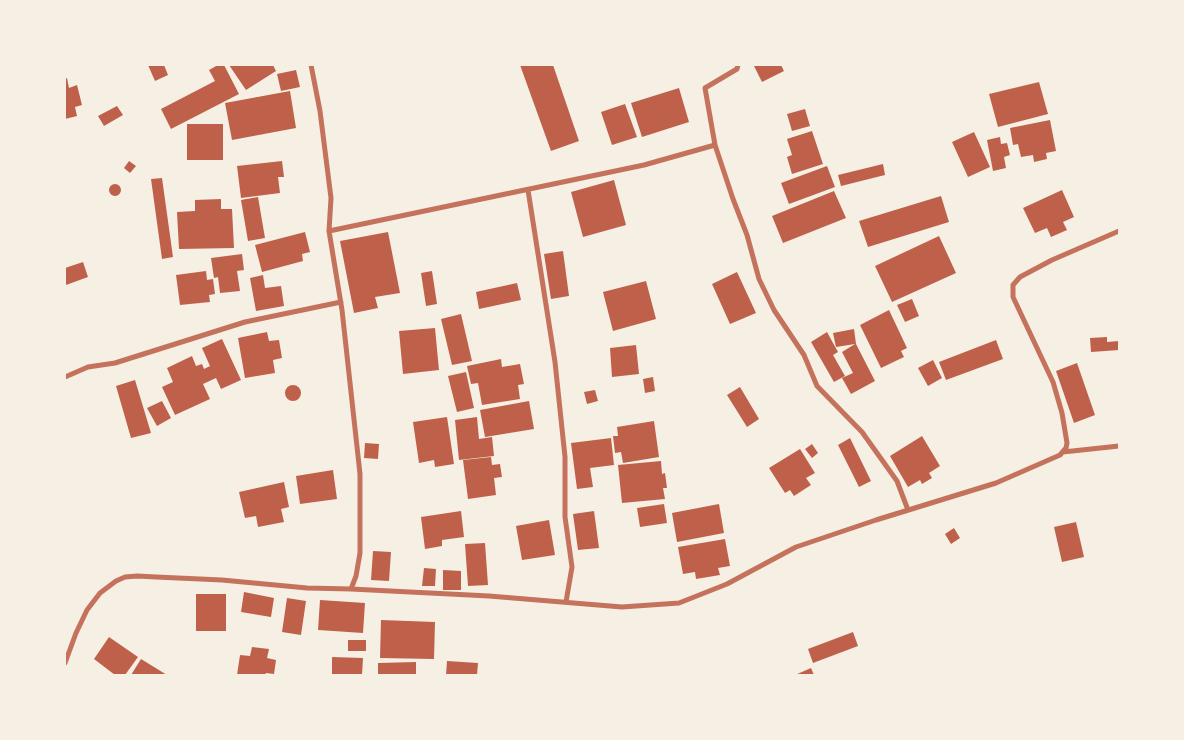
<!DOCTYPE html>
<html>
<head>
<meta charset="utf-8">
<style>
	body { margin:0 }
	#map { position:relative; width:1184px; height:740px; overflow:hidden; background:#f6efe4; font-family:"Work Sans",sans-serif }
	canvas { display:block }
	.frame { position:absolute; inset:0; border:66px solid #f6efe4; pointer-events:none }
</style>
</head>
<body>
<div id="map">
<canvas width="1184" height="740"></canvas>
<div class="frame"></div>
</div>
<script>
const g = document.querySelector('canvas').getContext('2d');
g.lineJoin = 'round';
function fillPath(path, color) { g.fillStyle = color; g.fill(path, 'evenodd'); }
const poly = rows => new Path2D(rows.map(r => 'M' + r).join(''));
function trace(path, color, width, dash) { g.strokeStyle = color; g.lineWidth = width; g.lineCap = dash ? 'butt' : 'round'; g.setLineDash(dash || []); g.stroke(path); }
fillPath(poly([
	[148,65,164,65,168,75,155,81],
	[218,65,224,65,239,94,171,129,161,109,215,81,209,70],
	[229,65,273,65,276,71,246,90],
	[520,65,553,65,579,141,551,151],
	[756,65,781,65,784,71,762,82,754,66],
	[296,70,300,87,281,91,277,74],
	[67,78,69,88,77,85,82,105,75,107,77,116,65,119,65,79],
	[1039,82,1048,114,998,127,989,94],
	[679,88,689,122,642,137,631,103],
	[290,91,296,128,232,140,225,103],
	[625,104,637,137,612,145,601,112],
	[117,106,123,115,104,126,98,116],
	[805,109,810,126,792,131,787,114],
	[1050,120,1056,151,1046,153,1047,159,1034,162,1033,155,1021,157,1018,144,1013,145,1010,128],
	[187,124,223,124,223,160,187,160],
	[812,131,823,164,792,174,787,157,792,155,787,139],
	[974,132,990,167,968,177,952,142],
	[1000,137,1001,144,1007,143,1010,155,1004,157,1006,168,993,171,987,140],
	[129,161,136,166,130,173,124,168],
	[282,161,284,177,278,177,280,193,241,198,237,166],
	[883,164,885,175,841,186,838,175],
	[827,166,835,187,789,204,781,183],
	[162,178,173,257,162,259,151,179],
	[614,180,626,225,583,237,571,192],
	'109 190a6 6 0 1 1 12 0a6 6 0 1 1-12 0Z',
	[1062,190,1074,217,1063,222,1067,230,1051,237,1047,228,1035,233,1023,208],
	[834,191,846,218,783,243,772,216],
	[941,196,949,222,868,247,859,221],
	[258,197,265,238,248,241,241,200],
	[221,199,221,209,232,209,234,248,179,249,177,212,195,211,195,200],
	[305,232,310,252,302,254,303,261,262,272,255,245],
	[388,232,400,293,375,297,378,308,354,313,340,241],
	[939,236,956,273,892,302,875,266],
	[563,251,569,296,551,299,544,254],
	[242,254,244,270,237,271,240,291,220,293,218,277,214,278,211,258],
	[83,262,88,277,66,285,65,268],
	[206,271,207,280,213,279,215,294,209,295,210,302,180,305,176,275],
	[432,271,437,304,426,306,421,273],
	[737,272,756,313,730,324,712,284],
	[263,275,265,288,281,286,284,306,256,311,250,278],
	[646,281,656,319,613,331,603,292],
	[517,283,521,300,479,309,476,292],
	[912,299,919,316,905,322,897,305],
	[889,310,907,348,901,351,904,357,881,368,860,325],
	[461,314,472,361,452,365,441,319],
	[435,328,439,370,403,374,399,331],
	[854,329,856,344,875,381,851,394,842,378,853,373,842,352,855,344,836,347,833,333],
	[267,332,269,341,279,340,282,358,273,360,275,373,245,378,238,338],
	[827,332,838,352,833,355,845,376,834,382,811,342],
	[1107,337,1107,342,1119,341,1119,350,1091,352,1090,338],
	[222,339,241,380,221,389,216,378,203,384,210,399,175,415,162,387,173,382,167,368,192,356,196,366,202,364,204,369,210,366,202,348],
	[996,340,1003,359,946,380,939,362],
	[636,345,639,374,612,377,610,348],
	[501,359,502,367,520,364,524,384,518,385,520,399,482,405,478,383,471,384,467,366],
	[933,360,942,378,928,386,918,368],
	[1077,363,1095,415,1074,423,1056,371],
	[466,372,474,408,457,412,448,376],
	[653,377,655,391,645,393,643,379],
	[135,380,151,433,131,438,116,386],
	'285 393a8 8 0 1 1 16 0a8 8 0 1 1-16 0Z',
	[740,387,759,419,747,427,727,395],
	[595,390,598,401,587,404,584,392],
	[162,401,171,418,157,426,147,408],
	[529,401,534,429,485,437,480,410],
	[447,417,454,464,435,467,434,460,419,463,413,422],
	[477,417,479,439,492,437,494,456,459,460,455,420],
	[654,421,659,457,623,463,621,452,615,453,613,436,618,436,617,427],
	[922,436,940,466,929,473,932,478,922,484,920,480,908,487,890,456],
	[611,438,614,465,590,468,593,487,577,489,571,443],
	[850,438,871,481,859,487,838,445],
	[365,443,379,444,378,459,364,458],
	[812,444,818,453,812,458,805,449],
	[800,449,815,473,806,478,811,485,794,496,790,490,785,493,769,468],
	[491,457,492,465,500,464,502,477,494,478,496,495,468,499,463,460],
	[661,461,662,474,665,473,667,488,663,488,665,499,622,503,618,465],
	[333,470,337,499,300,504,296,476],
	[284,482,289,507,281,509,284,522,258,527,256,516,245,518,239,492],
	[664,504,667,523,640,527,637,508],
	[719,504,724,533,677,542,672,513],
	[461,511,464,537,442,540,442,546,425,549,421,517],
	[594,511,599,548,578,550,573,514],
	[549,520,555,555,522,560,516,526],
	[1076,522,1084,557,1062,562,1054,527],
	[954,528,960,538,951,544,945,534],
	[725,539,730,566,718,568,720,575,696,579,695,572,683,574,678,547],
	[485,543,488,585,468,586,465,544],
	[373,551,391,552,389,581,371,580],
	[424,568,436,569,435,586,422,586],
	[443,570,461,571,461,590,443,590],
	[244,592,274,598,271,617,241,612],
	[196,594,226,594,226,631,196,631],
	[287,598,306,601,301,635,282,632],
	[320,600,365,603,363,633,318,630],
	[381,620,435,622,434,659,380,658],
	[853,632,858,646,813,663,808,649],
	[109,637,138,657,125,675,115,675,94,659],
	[348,640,366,640,366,651,348,651],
	[252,647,269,649,267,658,276,660,274,674,266,673,265,675,237,675,240,655,250,656],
	[332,657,363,658,362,675,332,675],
	[141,659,167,675,131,675],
	[447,661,478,663,477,675,446,675],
	[416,662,416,675,378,675,378,663],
	[811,668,814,675,795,675]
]), '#bf614a');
trace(poly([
	[311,65,320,111,331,198,329,231,342,310,360,474,360,553,356,576,351,589],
	[715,145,733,199,747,235,759,279,774,310,804,355,817,386,862,432,897,481,908,510],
	[528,190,555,362,565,457,565,517,572,567,566,602],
	[329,231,644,165,715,145,705,88,737,69,738,65],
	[65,377,88,367,115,363,245,322,341,302],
	[1063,452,1119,446],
	[65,663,76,633,87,610,100,593,116,581,125,577,137,576,156,577,222,580,307,588,351,589,489,596,622,607,679,603,727,584,796,547,876,520,996,483,1060,455,1066,448,1067,443,1062,413,1053,382,1013,297,1013,285,1020,277,1052,260,1119,231]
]), '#c5725c', 5);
</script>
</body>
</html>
